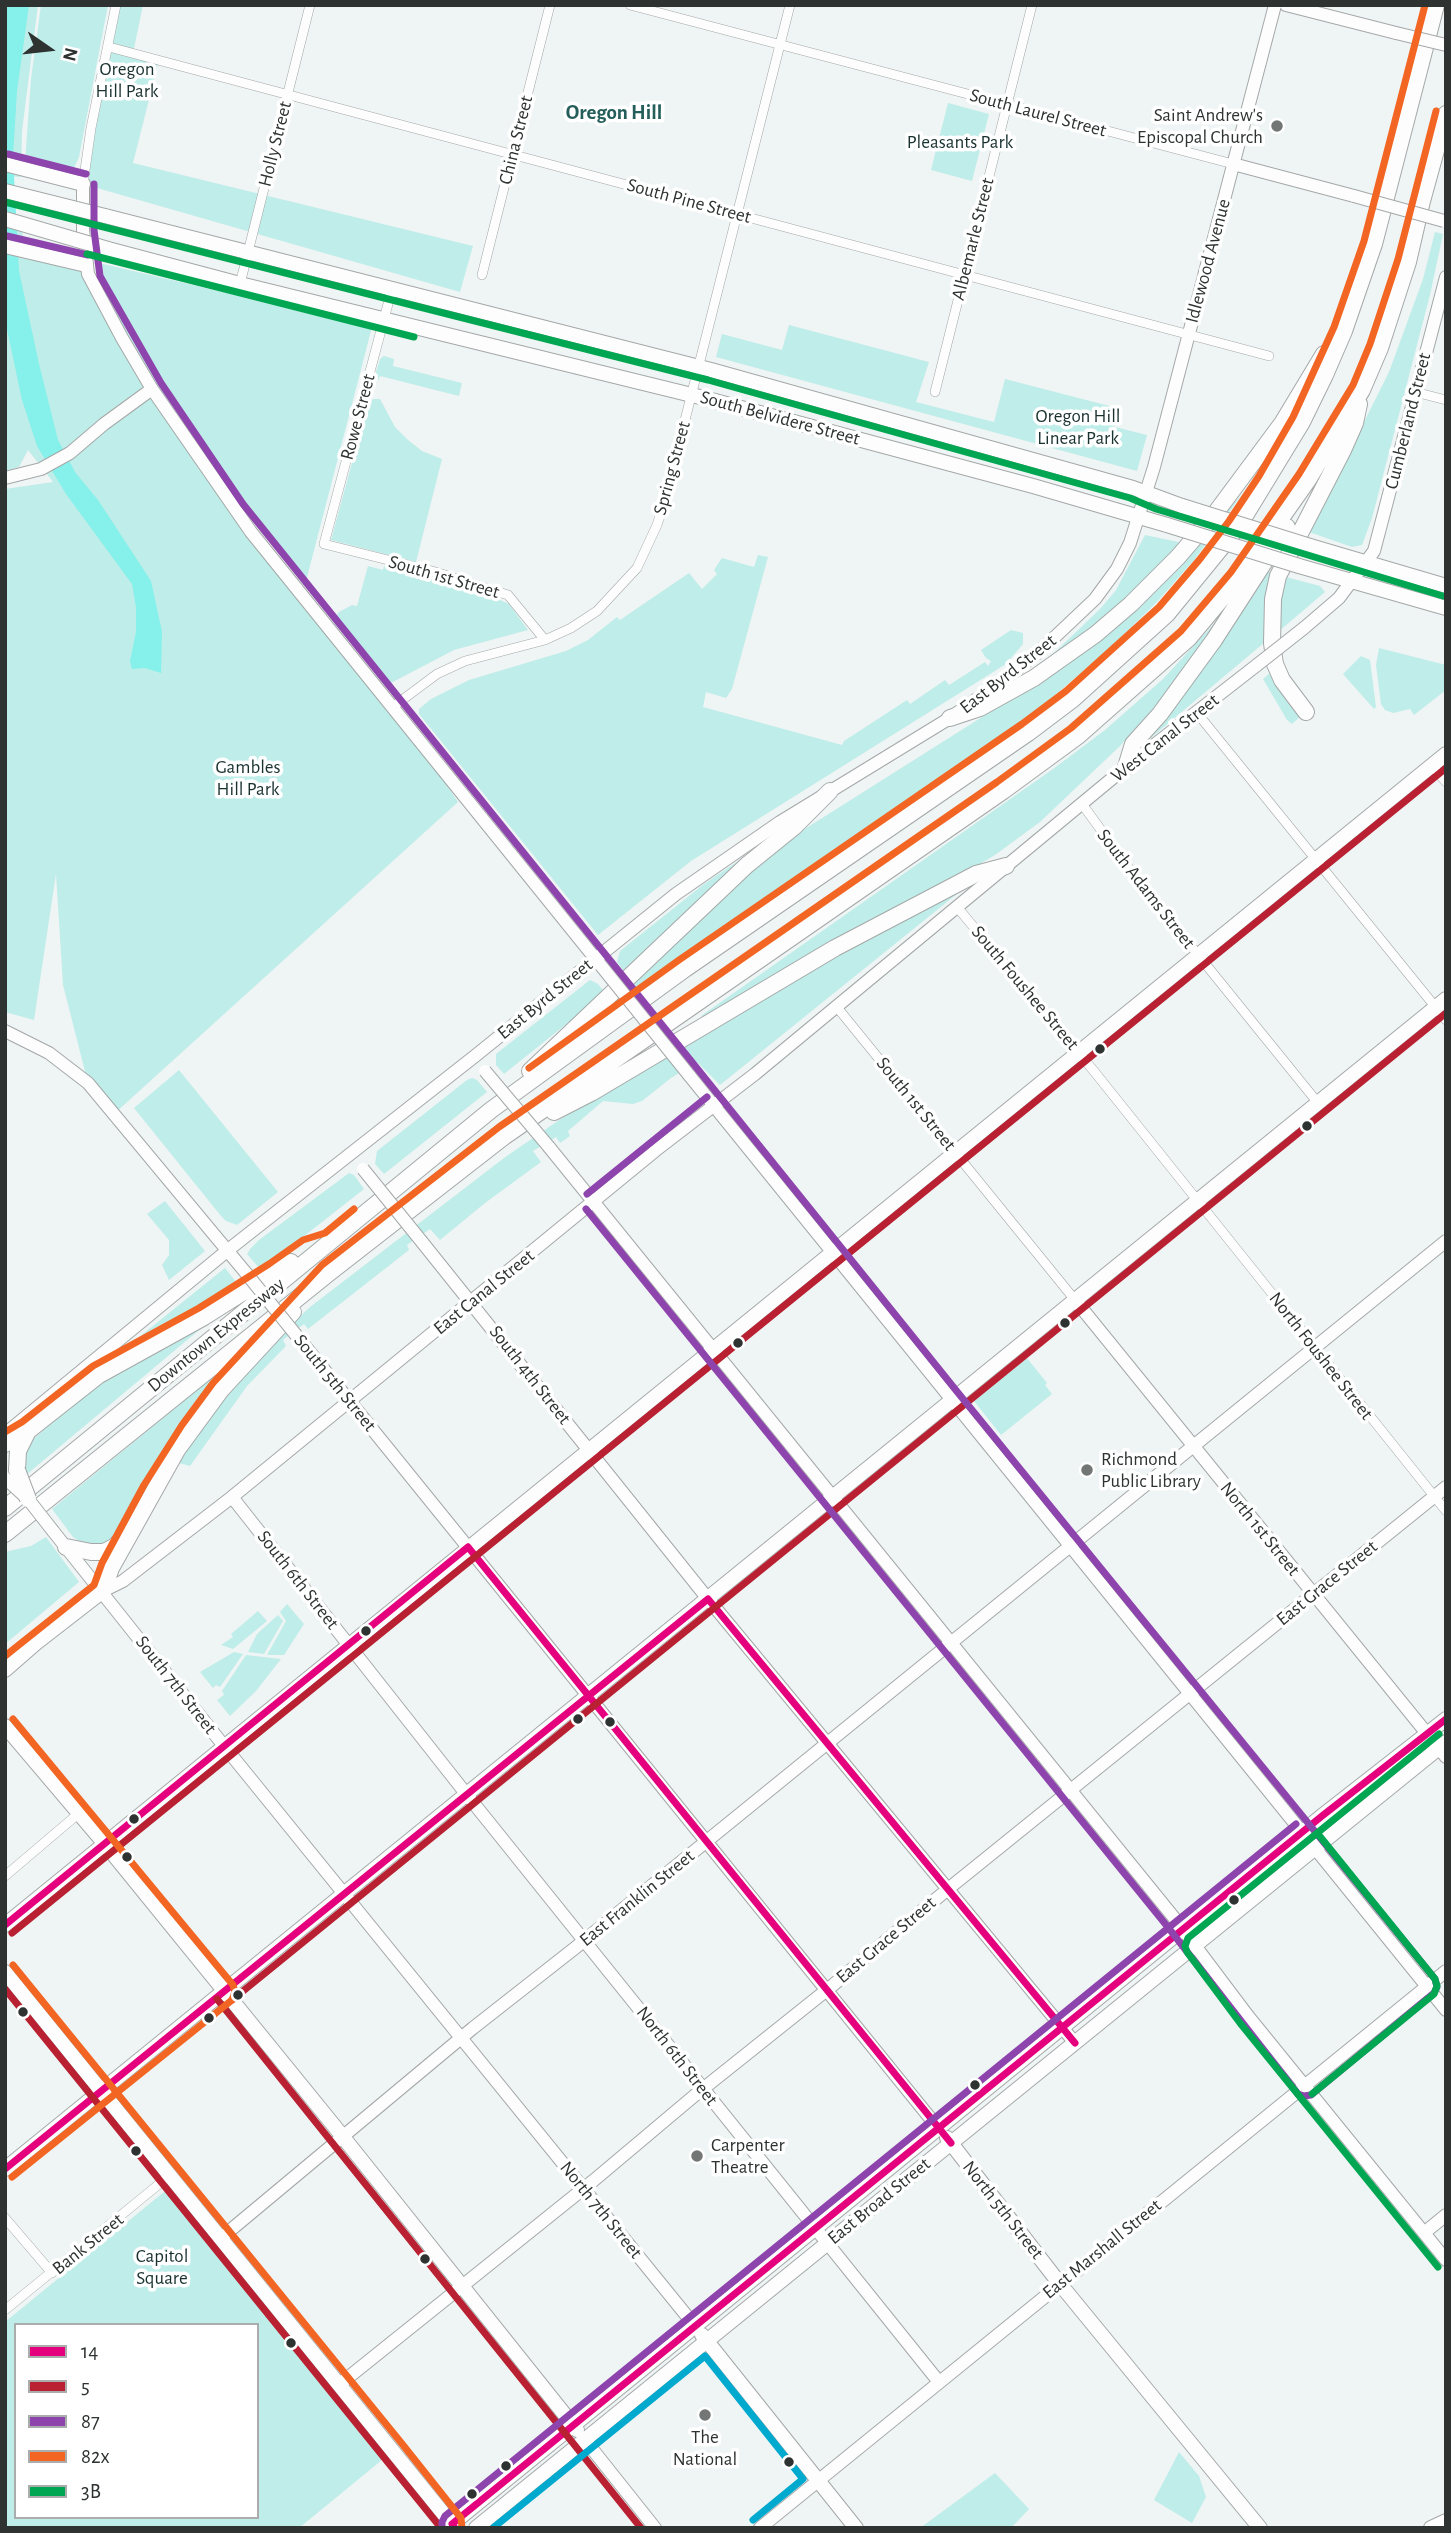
<!DOCTYPE html>
<html>
<head>
<meta charset="utf-8">
<style>
	body { margin:0 }
	#map { position:relative; width:1451px; height:2533px; overflow:hidden; background:#eff4f4; font-family:"Alegreya Sans",sans-serif }
	canvas { display:block }
	.frame { position:absolute; inset:0; border:7px solid #2e3231; pointer-events:none }
	.legend { position:absolute; left:14px; top:2323px; width:245px; height:196px; box-sizing:border-box; background:#fff; border:2px solid #abadad; margin:0; padding:9px 12px; list-style:none; font-size:21px; color:#2e3231 }
	.legend li { display:flex; align-items:center; gap:14px; height:35px }
	.legend b { width:35px; border:2px solid #abadad }
	.north { position:absolute; left:14px; top:14px; width:70px; height:70px; -webkit-text-stroke:5px #fff; paint-order:stroke; rotate:104deg; font-size:19px; font-weight:700; line-height:28px; text-align:center; color:#2e3231 }
	.north::after { content:''; display:block; margin:auto; width:24px; height:32px; background:#2e3231; clip-path:polygon(50% 0,100% 100%,50% 72%,0 100%) }
</style>
</head>
<body>
<div id="map">
<canvas width="1451" height="2533"></canvas>
<div class="frame"></div>
<ul class="legend">
<li><b style="height:9px;background:#e5007d"></b>14</li>
<li><b style="height:9px;background:#b92031"></b>5</li>
<li><b style="height:9px;background:#8e44ad"></b>87</li>
<li><b style="height:9px;background:#f26522"></b>82x</li>
<li><b style="height:9px;background:#00a651"></b>3B</li>
</ul>
<div class="north">N</div>
</div>
<script>
const g = document.querySelector('canvas').getContext('2d');
g.lineJoin = 'round';
function fillPath(path, color) { g.fillStyle = color; g.fill(path, 'evenodd'); }
const poly = rows => new Path2D(rows.map(r => 'M' + r).join(''));
function trace(path, color, width, dash) { g.strokeStyle = color; g.lineWidth = width; g.lineCap = dash ? 'butt' : 'round'; g.setLineDash(dash || []); g.stroke(path); }
function label(font, color, halo, rows, align = 'center') {
  g.font = font + ' "Alegreya Sans",sans-serif'; g.lineWidth = 7; g.setLineDash([]); g.textBaseline = 'middle'; g.strokeStyle = halo; g.fillStyle = color; for (const [text, x, y, turn = 0] of rows) {
    g.save(); g.translate(x, y); g.rotate((+turn || 0) * Math.PI / 180); g.textAlign = isNaN(turn) ? turn : align; if (halo) g.strokeText(text, 0, 0); g.fillText(text, 0, 0); g.restore();
  }
}
fillPath(poly([
	[5,5,38,5,22,131,21,177,5,176],
	[41,5,108,5,79,157,74,168,70,171,25,162,31,79],
	[116,5,143,5,133,53,159,60,133,163,473,246,460,292,83,184],
	[948,103,989,114,972,181,931,170],
	[20,216,25,250,86,265,90,280,237,512,394,706,458,802,115,1113,88,1083,63,985,56,874,34,1020,5,1012,5,489,53,482,28,450,19,467,5,471,5,220],
	[1435,232,1443,234,1430,295,1372,518,1362,545,1352,547,1309,532,1389,372,1423,279],
	[95,262,372,327,305,585,187,432,157,389,111,313],
	[789,325,929,362,916,402,994,422,1005,379,1121,409,1115,427,1147,435,1137,471,716,357,722,334,782,350],
	[384,356,394,359,393,366,462,383,459,396,380,376,378,381,375,375,380,359],
	[373,399,380,399,395,427,408,440,422,451,442,459,416,562,331,540,368,404],
	[1243,493,1195,559,1155,604,1109,649,1023,722,585,1026,781,844,1047,676,1192,549],
	[1145,535,1183,543,1103,621,1011,686,1053,654,1100,609,1116,590],
	[758,555,768,557,732,689,726,698,706,692,703,707,842,745,844,741,907,700,910,704,945,680,949,685,985,662,988,666,991,661,986,658,981,650,1011,630,1023,633,1023,644,1006,664,691,861,598,935,419,714,419,709,431,699,469,680,566,651,588,640,617,617,620,620,689,573,702,589,717,574,714,570,722,558,754,567],
	[368,566,383,570,384,566,480,591,509,604,528,630,454,650,389,684,335,617,339,612,352,605,357,606],
	[1266,571,1276,574,1267,602,1264,625,1265,642,1140,747],
	[1286,577,1320,586,1325,592,1278,632,1281,595],
	[1224,613,1171,688,1120,746,1040,822,995,855,968,871,705,1018,701,1016,1053,769,1105,730,1163,679],
	[1379,648,1446,665,1446,690,1414,715,1410,709,1393,713,1385,710,1381,704,1376,665],
	[1361,656,1370,660,1376,707,1374,709,1343,674],
	[1271,672,1301,716,1292,724,1287,720,1263,679],
	[756,849,625,973,617,962,620,951,704,884],
	[968,885,720,1085,697,1062,671,1078,642,1101,633,1104,603,1101,568,1131,570,1136,560,1143,556,1137,533,1151,541,1162,485,1203,440,1240,430,1229,407,1245,409,1250,308,1329,304,1324,283,1340,286,1346,247,1386,190,1466,179,1463,209,1415,261,1353,310,1307,504,1158,565,1116,624,1083,845,950],
	[590,980,598,984,605,993,504,1074,496,1065,496,1054],
	[179,1070,278,1192,237,1225,226,1221,221,1216,134,1108],
	[472,1078,477,1080,487,1092,384,1174,375,1164,377,1151,467,1080],
	[349,1173,354,1175,364,1189,261,1270,247,1254,251,1248,259,1240],
	[165,1201,205,1251,169,1280,162,1265,169,1255,169,1240,147,1214],
	[225,1268,240,1287,139,1344,98,1370],
	[217,1315,26,1475,22,1459,31,1441,99,1382],
	[262,1337,126,1528,105,1545,82,1543,73,1537,52,1509],
	[1027,1358,1047,1383,1045,1385,1052,1394,1001,1435,974,1401],
	[46,1537,79,1582,5,1644,5,1552,31,1546],
	[287,1604,304,1624,284,1655,267,1655,286,1621,280,1612],
	[258,1611,267,1621,233,1649,221,1645,233,1637,231,1634],
	[278,1615,283,1621,264,1654,248,1652,257,1634],
	[234,1652,243,1654,220,1687,216,1685,213,1688,200,1672],
	[246,1655,281,1659,256,1691,230,1716,217,1700,224,1695,222,1691],
	[170,2187,388,2455,299,2528,5,2528,5,2322],
	[16,2325,257,2325,257,2517,16,2517],
	[1179,2452,1199,2476,1206,2497,1192,2523,1154,2500],
	[995,2473,1029,2509,1011,2528,920,2528]
]), '#bfede9');
fillPath(poly([
	[7,5,29,5,17,91,13,156,19,271,39,364,58,440,75,472,98,500,151,581,162,632,161,673,145,668,132,669,130,661,136,632,136,607,132,584,66,494,37,446,22,400,5,320]
]), '#85f1ea');
const street = poly([
	[630,5,1233,164],
	[109,47,1269,356],
	[83,184,91,128,116,5],
	[482,275,550,5],
	[240,284,310,5],
	[392,289,324,544,432,571,508,595,545,640],
	[935,392,1032,5],
	[1415,392,1446,400],
	[394,706,437,674,465,661,545,640,571,628,597,611,637,568,657,525,663,507,790,5],
	[1197,713,1446,1020],
	[1432,766,1446,782],
	[1082,804,1139,882,1318,1103],
	[957,907,1093,1070,1446,1511],
	[836,1006,1075,1300],
	[5,1876,78,1814],
	[5,2218,52,2273],
	[5,2310,169,2176]
]);
const secondary = poly([
	[1286,5,1396,33],
	[1233,164,1354,196],
	[83,184,83,230,88,274,122,338,152,389,251,532,611,978],
	[5,478,41,469,70,453,104,424,152,389],
	[1304,628,1339,598,1374,551,1446,277],
	[5,1031,49,1053,88,1083,246,1273],
	[689,1075,1446,2010],
	[549,1147,1175,1919,1248,2016,1446,2260],
	[422,1242,708,1599,1075,2043],
	[1075,1300,1446,1757],
	[296,1335,939,2129],
	[5,1434,228,1250,475,1056,676,894,780,822,950,718,991,689,1040,651,1095,599,1117,569,1130,543,1154,467,1275,5],
	[232,1497,467,1795,939,2382],
	[53,1531,224,1746,695,2326],
	[103,1591,123,1581,232,1497,656,1150,755,1074,1126,767,1257,665],
	[1424,2233,1446,2215],
	[221,2238,473,2028,575,1948,1446,1241],
	[340,2384,593,2181,694,2096,833,1985,948,1889,1446,1487],
	[585,2440,655,2528],
	[760,2528,1446,1971]
]);
const primary = poly([
	[5,164,83,184],
	[105,216,711,370,1133,488,1182,506],
	[5,246,86,265],
	[108,249,240,284,704,398,1033,486,1167,525],
	[1310,546,1446,586],
	[1299,566,1446,608],
	[5,1670,36,1643,103,1591],
	[5,1726,105,1844,335,2127,577,2430],
	[5,1925,1446,754],
	[5,1972,455,2528],
	[947,2138,1060,2284,1260,2528],
	[5,2169,1446,999],
	[702,2335,856,2528],
	[447,2528,1322,1816,1446,1719],
	[476,2528,1446,1742],
	[1431,2528,1446,2521]
]);
const highway = poly([
	[1306,712,1282,680,1275,664,1272,643,1273,599,1278,576,1343,450,1355,423,1359,404],
	[950,718,980,708,1034,678,1096,634,1131,604,1178,557,1214,515,1283,422,1324,354],
	[1126,767,1133,744,1160,714,1214,640,1287,527],
	[530,1071,747,865,794,827,830,791],
	[554,1112,591,1093,835,948,976,874,1006,866],
	[5,1444,28,1431,99,1375,204,1317,291,1262],
	[17,1470,18,1451,27,1433],
	[5,1508,491,1110,685,969,1028,733,1073,699,1167,614,1238,527,1302,422,1325,375,1344,331,1374,244,1436,5],
	[5,1534,329,1273,505,1136,1003,791,1078,736,1189,638,1239,578,1308,480,1362,390,1380,348,1408,262,1422,201,1446,114],
	[66,1547,91,1552,104,1552,114,1547,124,1537],
	[103,1591,111,1568,177,1450,221,1390,293,1312]
]);
trace(street, '#a5a8a8', 10);
trace(secondary, '#a5a8a8', 14);
trace(primary, '#a5a8a8', 16);
trace(highway, '#a5a8a8', 18);
trace(street, '#fdfdfd', 9);
trace(secondary, '#fdfdfd', 12);
trace(primary, '#fdfdfd', 14);
trace(highway, '#fdfdfd', 16);
const secondaryBridge = poly([
	[1396,33,1446,45],
	[1354,196,1444,221],
	[1257,665,1304,628],
	[611,978,689,1075],
	[485,1071,549,1147],
	[363,1169,422,1242],
	[246,1273,296,1335],
	[5,1478,28,1499,53,1531]
]);
const primaryBridge = poly([
	[5,191,105,216],
	[5,219,108,249],
	[1182,506,1310,546],
	[1167,525,1299,566]
]);
const highwayBridge = poly([
	[17,1470,28,1499]
]);
trace(secondaryBridge, '#a5a8a8', 14, []);
trace(primaryBridge, '#a5a8a8', 16, []);
trace(highwayBridge, '#a5a8a8', 18, []);
trace(secondaryBridge, '#fdfdfd', 12);
trace(primaryBridge, '#fdfdfd', 14);
trace(highwayBridge, '#fdfdfd', 16);
trace(poly([
	[468,1547,951,2143],
	[708,1599,1075,2043],
	[5,1925,468,1547],
	[5,2169,708,1599],
	[455,2528,452,2524,1322,1816,1446,1719]
]), '#e5007d', 7);
trace(poly([
	[12,1933,1446,768],
	[5,1989,441,2528],
	[217,1999,641,2528],
	[232,2000,1446,1013]
]), '#b92031', 7);
trace(poly([
	[8,154,86,174],
	[94,184,94,230,100,276,161,383,243,504,959,1394,1435,1979,1437,1987,1434,1993,1311,2095,1304,2096,1298,2094,1167,1926,586,1209],
	[7,236,88,255],
	[587,1194,707,1097],
	[442,2528,442,2522,445,2516,1296,1824]
]), '#8e44ad', 7);
trace(poly([
	[529,1068,679,960,1022,724,1066,691,1159,607,1200,559,1229,521,1259,476,1293,417,1334,327,1364,241,1425,5],
	[5,1432,22,1422,93,1366,199,1308,269,1264,303,1240,325,1233,354,1209],
	[5,1656,94,1585,102,1563,144,1485,182,1425,213,1383,322,1265,499,1127,997,782,1071,728,1181,631,1231,572,1299,474,1353,385,1370,344,1398,259,1436,111],
	[13,1965,403,2445,461,2518,462,2528],
	[12,2177,232,2000,235,1992,233,1985,13,1719]
]), '#f26522', 7);
trace(poly([
	[5,202,708,380,1130,498,1156,509,1443,596],
	[87,254,414,337],
	[1312,2094,1434,1994,1437,1986,1435,1979,1318,1834],
	[1438,2267,1240,2023,1187,1952,1185,1946,1188,1938,1439,1734]
]), '#00a651', 7);
trace(poly([
	[493,2528,705,2356,803,2479,753,2520]
]), '#00a9ce', 7);
for (const [x, y, r, color] of [
	[1277,126,7,"#727675"],
	[1100,1049,6,"#2e3231"],
	[1307,1126,6,"#2e3231"],
	[1065,1323,6,"#2e3231"],
	[738,1343,6,"#2e3231"],
	[1087,1470,7,"#727675"],
	[366,1631,6,"#2e3231"],
	[578,1719,6,"#2e3231"],
	[610,1722,6,"#2e3231"],
	[134,1819,6,"#2e3231"],
	[127,1857,6,"#2e3231"],
	[1234,1900,6,"#2e3231"],
	[238,1995,6,"#2e3231"],
	[23,2012,6,"#2e3231"],
	[209,2018,6,"#2e3231"],
	[975,2085,6,"#2e3231"],
	[136,2151,6,"#2e3231"],
	[697,2156,7,"#727675"],
	[425,2259,6,"#2e3231"],
	[291,2343,6,"#2e3231"],
	[705,2415,7,"#727675"],
	[789,2462,6,"#2e3231"],
	[506,2466,6,"#2e3231"],
	[472,2494,6,"#2e3231"]
]) { const dot = new Path2D(); dot.arc(x, y, r, 0, 2 * Math.PI); g.fillStyle = color; g.fill(dot); trace(dot, '#fff', 2.5); }
label('19px', '#18312f', '#fff', [
	["Oregon",127,69],
	["Hill Park",127,91],
	["Pleasants Park",960,142],
	["Oregon Hill",1078,416],
	["Linear Park",1078,438],
	["Gambles",248,767],
	["Hill Park",248,789],
	["Capitol",162,2256],
	["Square",162,2278]
]);
label('19px', '#2e3231', '#fff', [
	["South Laurel Street",1038,113,15],
	["China Street",516,140,-76],
	["Holly Street",275,144,-76],
	["South Pine Street",689,201,15],
	["Albemarle Street",973,239,-76],
	["Idlewood Avenue",1208,261,-75],
	["Rowe Street",358,417,-75],
	["South Belvidere Street",780,418,15],
	["Cumberland Street",1408,421,-76],
	["Spring Street",672,468,-75],
	["South 1st Street",444,577,16],
	["East Byrd Street",1008,674,-38],
	["West Canal Street",1165,738,-38],
	["South Adams Street",1146,889,52],
	["South Foushee Street",1025,988,50],
	["East Byrd Street",545,999,-39],
	["South 1st Street",916,1104,51],
	["East Canal Street",484,1292,-39],
	["Downtown Expressway",216,1335,-39],
	["North Foushee Street",1321,1356,52],
	["South 4th Street",530,1375,52],
	["South 5th Street",335,1383,51],
	["North 1st Street",1260,1529,51],
	["South 6th Street",298,1580,52],
	["East Grace Street",1327,1583,-39],
	["South 7th Street",176,1685,52],
	["East Franklin Street",637,1898,-39],
	["East Grace Street",886,1940,-40],
	["North 6th Street",677,2056,52],
	["East Broad Street",879,2201,-39],
	["North 7th Street",601,2210,51],
	["North 5th Street",1003,2210,52],
	["Bank Street",88,2244,-39],
	["East Marshall Street",1102,2249,-39]
]);
label('19px', '#2e3231', '#fff', [
	["Saint Andrew's",1263,115,"right"],
	["Episcopal Church",1263,137,"right"],
	["Richmond",1101,1459],
	["Public Library",1101,1481],
	["Carpenter",711,2145],
	["Theatre",711,2167],
	["The",705,2437,"center"],
	["National",705,2459,"center"]
], 'left');
label('bold 21px', '#245e5a', '#fff', [
	["Oregon Hill",614,113]
]);
</script>
</body>
</html>
